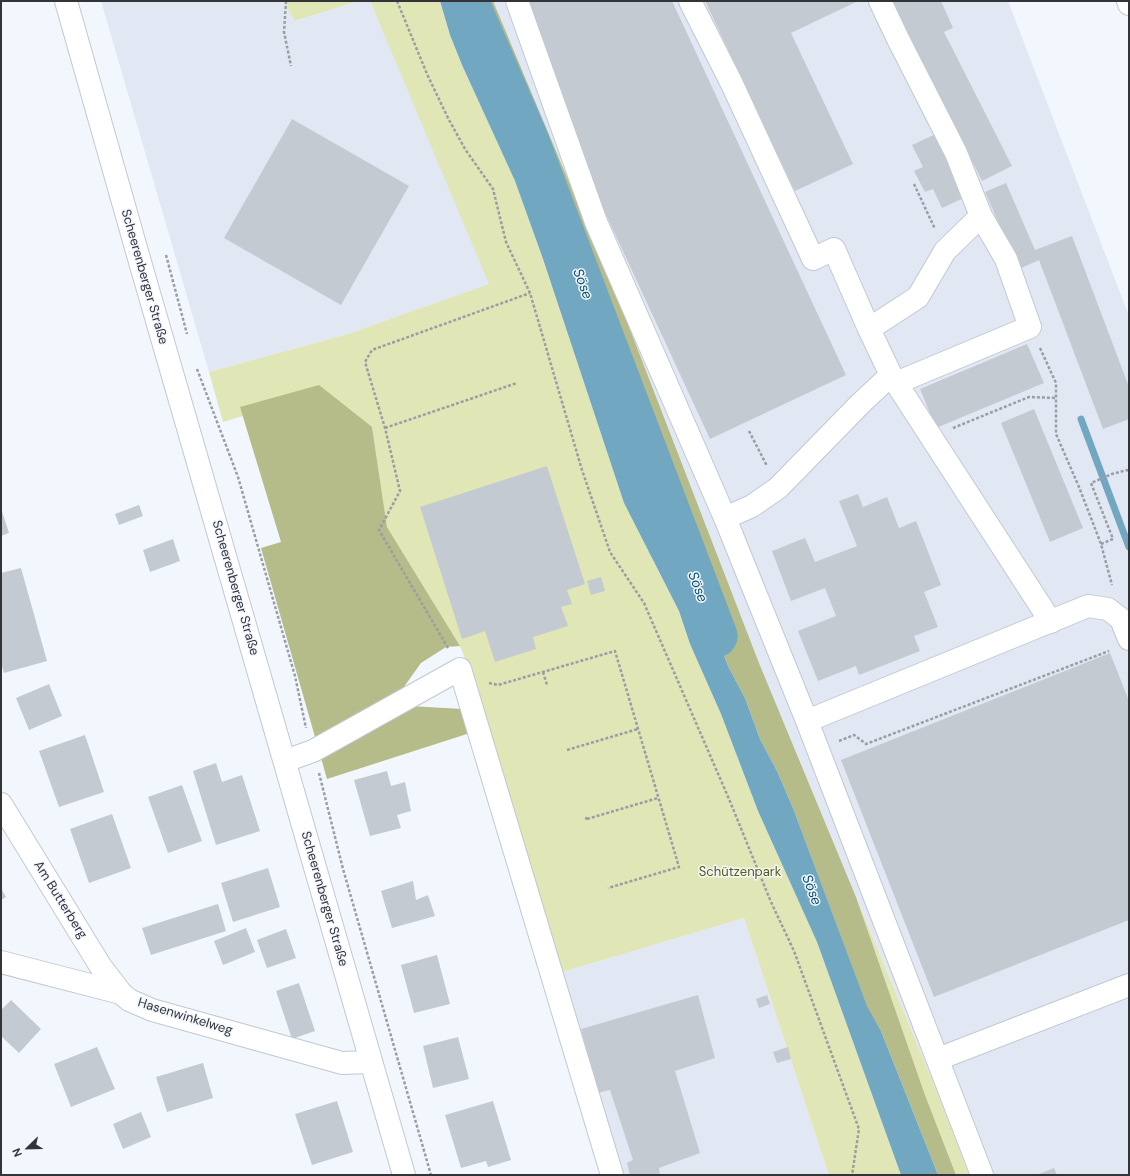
<!DOCTYPE html>
<html>
<head>
<meta charset="utf-8">
<style>
	body { margin:0 }
	#map { position:relative; width:1130px; height:1176px; overflow:hidden; background:#f2f7fe; font-family:"DM Sans",sans-serif }
	canvas { display:block }
	.frame { position:absolute; inset:0; border:2px solid #323438; pointer-events:none }
	.north { position:absolute; left:8px; top:1128px; width:40px; height:40px; -webkit-text-stroke:3px #f2f7fe; paint-order:stroke; rotate:247deg; font-size:11px; font-weight:700; line-height:16px; text-align:center; color:#323438 }
	.north::after { content:''; display:block; margin:auto; width:14px; height:18px; background:#323438; clip-path:polygon(50% 0,100% 100%,50% 72%,0 100%) }
</style>
</head>
<body>
<div id="map">
<canvas width="1130" height="1176"></canvas>
<div class="frame"></div>
<div class="north">N</div>
</div>
<script>
const g = document.querySelector('canvas').getContext('2d');
g.lineJoin = 'round';
function fillPath(path, color) { g.fillStyle = color; g.fill(path, 'evenodd'); }
const poly = rows => new Path2D(rows.map(r => 'M' + r).join(''));
function trace(path, color, width, dash) { g.strokeStyle = color; g.lineWidth = width; g.lineCap = dash ? 'butt' : 'round'; g.setLineDash(dash || []); g.stroke(path); }
function label(font, color, halo, rows, align = 'center') {
  g.font = font + ' "DM Sans",sans-serif'; g.lineWidth = 3; g.setLineDash([]); g.textBaseline = 'middle'; g.strokeStyle = halo; g.fillStyle = color; for (const [text, x, y, turn = 0] of rows) {
    g.save(); g.translate(x, y); g.rotate((+turn || 0) * Math.PI / 180); g.textAlign = isNaN(turn) ? turn : align; if (halo) g.strokeText(text, 0, 0); g.fillText(text, 0, 0); g.restore();
  }
}
fillPath(poly([
	[101,1,283,1,296,21,359,1,370,1,490,284,348,334,209,372],
	[493,1,1008,1,1129,316,1129,1175,969,1175,937,1092,759,663,619,301],
	[744,918,829,1175,618,1175,559,973]
]), '#e1e8f4');
fillPath(poly([
	[283,1,359,1,295,21],
	[370,1,440,1,450,35,462,65,515,181,543,259,624,503,679,611,690,644,721,714,758,811,817,942,901,1175,829,1175,744,918,559,973,470,671,460,646,387,527,372,427,240,407,243,416,223,422,209,372,348,334,489,284],
	[856,897,937,1092,969,1175,956,1175,925,1095]
]), '#e0e6b6');
fillPath(poly([
	[468,1,493,1,619,301,759,663,856,897,925,1095,956,1175,938,1175,881,1031,867,1007,793,808,777,771,760,739,745,698,728,666,623,395,607,346,521,126],
	[319,385,372,427,387,527,460,646,446,647,421,663,401,691,409,706,463,709,470,733,327,779,261,548,281,542,240,407]
]), '#b5bb89');
fillPath(poly([
	[440,1,468,1,489,50,521,126,607,346,623,395,728,666,745,698,760,739,777,771,793,808,867,1006,881,1031,938,1175,901,1175,817,942,758,811,721,714,690,644,679,611,624,503,543,259,515,181,462,65,450,35]
]), '#72a7c1');
trace(poly([
	[1081,419,1129,547]
]), '#72a7c1', 7);
trace(poly([
	[467,1,527,139,716,636]
]), '#72a7c1', 43);
fillPath(poly([
	[527,1,672,1,846,375,710,439,603,208],
	[705,1,858,1,791,33,853,164,795,191],
	[892,1,941,1,953,28,944,32,1012,166,982,181],
	[292,119,409,186,341,305,224,238],
	[938,133,968,196,942,208,933,189,925,192,914,171,923,167,912,145],
	[1006,183,1035,250,1072,236,1129,387,1129,419,1103,429,1039,260,1019,269,985,192],
	[1027,344,1044,383,936,428,920,389],
	[1034,409,1083,528,1050,542,1001,423],
	[547,466,585,584,567,590,572,604,561,607,568,626,533,637,536,649,495,662,485,631,462,639,420,507],
	[858,494,863,507,887,497,899,528,916,521,941,585,924,592,938,627,914,636,920,651,859,675,856,666,818,681,798,631,836,616,825,588,791,601,772,551,805,538,815,562,857,546,839,501],
	[139,505,143,516,119,525,115,514],
	[1,508,9,533,1,536],
	[173,539,180,561,150,572,143,550],
	[21,568,47,661,4,673,1,663,1,573],
	[601,577,605,591,591,595,587,581],
	[1110,653,1129,701,1129,920,934,997,841,760],
	[49,684,62,716,29,730,16,698],
	[85,735,104,792,59,807,39,751],
	[216,763,222,782,242,775,260,831,216,845,193,771],
	[387,771,391,786,405,782,411,811,397,815,401,828,370,836,354,780],
	[182,785,202,841,168,853,148,797],
	[112,814,131,868,89,883,70,829],
	[268,868,280,907,233,922,221,883],
	[413,881,416,900,428,895,435,916,392,928,381,891],
	[1,888,6,897,1,900],
	[218,904,226,931,151,955,142,928],
	[246,928,255,952,223,965,214,941],
	[286,929,296,958,267,968,257,940],
	[437,955,450,1004,414,1013,401,965],
	[299,983,315,1031,292,1039,276,991],
	[698,995,715,1058,675,1071,700,1153,659,1168,660,1175,630,1175,627,1163,633,1160,610,1090,597,1093,581,1029],
	[767,995,770,1004,759,1008,756,999],
	[11,1000,41,1029,19,1053,1,1036,1,1010],
	[458,1037,469,1079,433,1088,423,1046],
	[97,1047,115,1089,71,1107,54,1064],
	[788,1047,791,1059,777,1063,773,1052],
	[203,1063,213,1098,167,1112,156,1077],
	[337,1101,353,1152,312,1165,295,1114],
	[493,1101,511,1160,488,1167,486,1161,461,1168,445,1115],
	[141,1112,151,1137,123,1149,113,1124],
	[1054,1168,1057,1175,1036,1175]
]), '#c4cad2');
const minor = poly([
	[517,1,596,222,725,518,807,721,982,1175],
	[690,1,732,84,813,259,834,249,869,329,891,375,1051,622],
	[880,1,898,39,956,153,981,216],
	[1128,1,1129,4],
	[869,329,918,297,945,251,981,216,1006,259,1030,327,896,383],
	[725,518,752,506,778,488,861,403,891,375],
	[807,721,1088,606,1108,609,1121,619,1129,639],
	[285,761,313,751,460,669,612,1175],
	[1,804,101,967,121,993],
	[1,962,121,993,129,1000,152,1010,342,1063,371,1062],
	[938,1059,1129,985]
]);
const major = poly([
	[66,1,140,262,404,1175]
]);
trace(minor, '#c2c8d1', 24);
trace(major, '#c2c8d1', 24);
trace(poly([
	[286,1,284,32,291,66],
	[397,1,427,74,448,118,465,149,493,189,506,242,530,293,582,470,610,552,644,603,729,799,771,902,794,951,859,1129,852,1175],
	[914,184,935,229],
	[166,255,187,334],
	[1040,348,1056,383,1056,434,1079,487,1101,544,1112,585],
	[197,369,238,477,295,676,306,728],
	[385,428,517,383],
	[953,428,1029,397,1056,398],
	[749,431,767,466],
	[1101,544,1113,539,1091,483,1112,474,1127,470,1129,471],
	[448,648,379,530,400,491,385,428,365,362,372,350,530,293],
	[543,672,547,685],
	[489,683,498,685,615,651,679,867,608,888],
	[839,741,854,735,866,744,1109,651],
	[567,750,638,729],
	[319,773,343,869,431,1175],
	[586,817,587,821],
	[587,819,658,798]
]), '#9a9ea3', 2.5, [3, 2]);
trace(minor, '#fff', 22);
trace(major, '#fff', 22);
label('13px', '#323438', '#f2f7fe', [
	["Scheerenberger Straße",144,277,74],
	["Scheerenberger Straße",235,588,74],
	["Scheerenberger Straße",324,899,74],
	["Am Butterberg",60,900,58],
	["Hasenwinkelweg",185,1017,17]
]);
label('13px', '#585d0a', '#f2f7fe', [
	["Schützenpark",740,873]
]);
label('italic 14px', '#0a526d', '#f2f7fe', [
	["Söse",582,284,69],
	["Söse",697,587,69],
	["Söse",811,890,69]
]);
</script>
</body>
</html>
